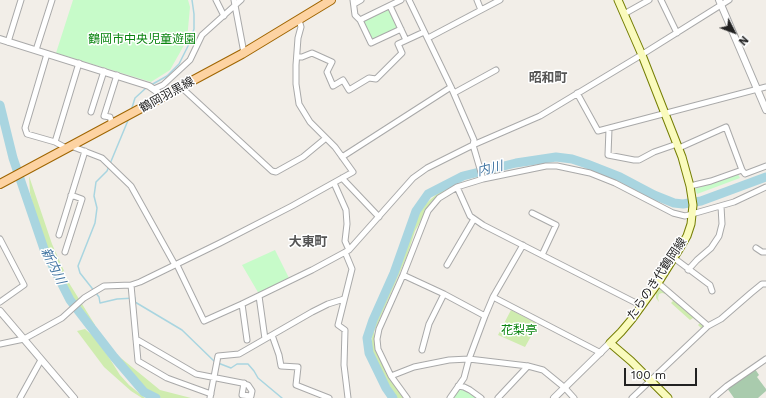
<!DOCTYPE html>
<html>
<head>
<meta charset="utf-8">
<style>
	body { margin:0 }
	#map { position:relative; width:766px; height:398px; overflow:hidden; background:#f2eee8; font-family:"Work Sans",sans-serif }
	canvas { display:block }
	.north { position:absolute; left:714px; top:12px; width:40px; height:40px; -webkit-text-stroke:3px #fff; paint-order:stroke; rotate:132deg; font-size:11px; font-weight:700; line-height:16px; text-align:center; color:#222 }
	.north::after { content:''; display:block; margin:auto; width:14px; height:18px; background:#222; clip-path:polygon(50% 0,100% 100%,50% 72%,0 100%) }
	.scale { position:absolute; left:624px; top:368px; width:73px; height:18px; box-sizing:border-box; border:2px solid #222; border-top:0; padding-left:5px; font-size:12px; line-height:14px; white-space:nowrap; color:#222; -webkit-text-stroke:3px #fff; paint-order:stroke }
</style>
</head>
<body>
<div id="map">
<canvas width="766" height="398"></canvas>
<div class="north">N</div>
<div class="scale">100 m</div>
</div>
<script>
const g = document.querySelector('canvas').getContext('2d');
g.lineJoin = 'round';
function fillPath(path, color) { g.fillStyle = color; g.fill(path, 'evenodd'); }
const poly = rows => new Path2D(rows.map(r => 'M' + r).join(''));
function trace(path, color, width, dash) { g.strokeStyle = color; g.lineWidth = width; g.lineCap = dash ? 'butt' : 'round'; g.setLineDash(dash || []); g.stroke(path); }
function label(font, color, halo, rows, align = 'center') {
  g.font = font + ' "Work Sans","Noto Sans JP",sans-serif'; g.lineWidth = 3; g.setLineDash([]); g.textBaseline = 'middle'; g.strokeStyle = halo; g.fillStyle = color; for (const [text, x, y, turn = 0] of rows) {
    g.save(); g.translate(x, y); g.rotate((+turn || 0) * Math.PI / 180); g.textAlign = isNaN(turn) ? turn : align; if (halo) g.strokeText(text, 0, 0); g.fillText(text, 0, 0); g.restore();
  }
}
fillPath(poly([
	[29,176,52,244,64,271,59,274,45,247,38,224,30,193],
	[479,177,480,179,451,189,427,210,415,231,407,256,374,332,375,346,394,385,403,398,397,398,383,375,373,354,371,345,374,323,395,277,415,221,423,206,438,193,450,186],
	[66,278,95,325,93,328,69,295,61,279],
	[663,288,705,326,702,329,698,325,700,323,693,318,690,320,671,303,673,301,666,294,662,293,659,294,658,298,659,302,656,298,656,293,660,289],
	[511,310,538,324,525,347,498,335],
	[85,329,93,336,108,356,120,375,129,385,145,398,142,398,131,391,104,367,77,331],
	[116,354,160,390,191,398,161,398,146,391,128,372]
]), '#cfecaf');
fillPath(poly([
	[755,369,759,375,757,377,766,389,766,391,758,398,734,398,727,388]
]), '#a9cbad');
fillPath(poly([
	[73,0,188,0,190,7,187,40,170,70,151,82,56,53],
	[389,7,399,28,372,41,362,21],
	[738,174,740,178,697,194,695,189],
	[275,250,289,278,259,294,242,265],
	[459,388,465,389,478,398,452,398]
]), '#c7fbc9');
trace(poly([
	[151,85,167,76,179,64,189,44,194,29,194,14,192,0],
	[131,111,135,98,146,88],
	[129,118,107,171,96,182,94,196,97,208,95,223,78,266,80,273,99,297,100,303,117,299,135,298,135,302,182,330,215,362],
	[218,363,231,368,237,364,248,364,254,371,258,378,282,398]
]), '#a9d5e0', 1.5);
trace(poly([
	[0,105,13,158,44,249,70,300,114,357,144,392,156,398],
	[393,398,386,388,369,353,367,338,373,320,394,273,416,211,428,194,463,176,516,163,556,157,572,159,587,164,620,177,654,195,674,203,683,204,701,201,766,177]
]), '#a9d5e0', 9);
const minor = poly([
	[216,0,224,16],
	[234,0,244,53],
	[353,0,355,15,360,20,371,43,401,29],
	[409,0,451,87,474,140,473,145,483,179],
	[477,0,481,10],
	[661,0,677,33],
	[354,4,361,0],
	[390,6,406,40],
	[624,14,649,0],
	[360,20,401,0],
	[428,38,500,0],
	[8,42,21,0],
	[36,50,52,0],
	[47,54,25,128,27,134,55,142,66,148],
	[297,57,302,57,312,53,332,62,327,72,333,86,343,80,349,90,369,78,376,79,402,53,398,44,424,32],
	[181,87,272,171,276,172,303,157,326,138],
	[154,89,163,85,190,60,202,35,241,0],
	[454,93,496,70],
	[577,93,598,131,766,87],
	[91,112,104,71],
	[112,124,110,117,104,116,117,75],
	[609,129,608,155,634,160,639,160,654,152,677,144],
	[55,142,79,63],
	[71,146,102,158,131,186,175,265],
	[679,148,726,127,742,170],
	[342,157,451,87],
	[342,178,379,217],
	[334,183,346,210,347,224,345,241,349,250],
	[690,186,711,181,742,170,745,174,766,166],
	[457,187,470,216,483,225,642,306],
	[532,213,556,225,542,255],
	[59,235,85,151],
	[0,239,24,285,0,302],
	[756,248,762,252,766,252],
	[65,252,82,199,71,195],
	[345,252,352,269,338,325,345,330,344,365,348,398],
	[674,258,710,285,712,291],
	[177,265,204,321,242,304,312,270,349,250,413,178,427,168,473,145,540,116,638,57,729,0],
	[447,265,474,219],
	[688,270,697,260,711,248,719,236,722,224,721,206],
	[403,275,444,294,485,316],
	[658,283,708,326],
	[131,285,138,361,167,378,211,394],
	[259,296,265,339],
	[493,297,601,353],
	[242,304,247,340],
	[272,335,279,355,281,366,298,367,296,385,329,398],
	[136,339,196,374,242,383,248,385,252,391,251,396,242,395,244,383],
	[0,344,24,339,62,318,84,298,104,286,131,285,140,282,220,243,292,206,353,172,335,147,310,122,299,104,296,84,296,65,298,38,301,27,299,20],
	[422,350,429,324,444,294],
	[391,376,414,367,449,360,469,359,528,366,543,370,565,388,574,398],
	[458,386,464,387,470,390,481,398],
	[20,398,41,360],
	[210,398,218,356,239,354,312,312,328,304,344,299],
	[407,398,391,376,378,349,377,339,379,329,403,275,428,211,439,198,457,187,483,179,546,166,557,166,590,173,615,183,673,213,685,216,734,202,766,187],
	[450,398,464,378,469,359,485,316,493,297,523,245],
	[498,398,528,366],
	[632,398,708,326,721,319,751,293,762,284,766,284],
	[713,398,727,386,766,359]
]);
const tertiary = poly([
	[719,0,766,110],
	[0,39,149,86,159,93,160,99],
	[0,311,74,398],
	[554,398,610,343]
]);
const secondary = poly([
	[618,0,642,55,682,157,690,186,693,205,691,224,687,236,680,248,658,283,632,319,621,332,610,343,631,361,668,398]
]);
const primary = poly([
	[0,184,242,54,331,0]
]);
trace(minor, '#a9a9a9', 7);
trace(tertiary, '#a9a9a9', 8);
trace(secondary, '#757e03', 9);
trace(primary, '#9f6500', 10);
trace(minor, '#fff', 5);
trace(tertiary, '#fff', 6);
trace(secondary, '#fafbbd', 7);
trace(primary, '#fdd3a2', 8);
label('12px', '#0a8510', '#fff', [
	["鶴岡市中央児童遊園",142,39],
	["花梨亭",519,330]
]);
label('12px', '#222', '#fff', [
	["鶴岡羽黒線",167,95,-29],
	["たらのき代鶴岡線",657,279,-56]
]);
label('bold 13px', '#555', '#fff', [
	["昭和町",548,78],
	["大東町",308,242]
]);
label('italic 13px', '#4578a4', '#fff', [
	["内川",490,169,-14],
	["新内川",53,266,64]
]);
</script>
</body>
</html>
